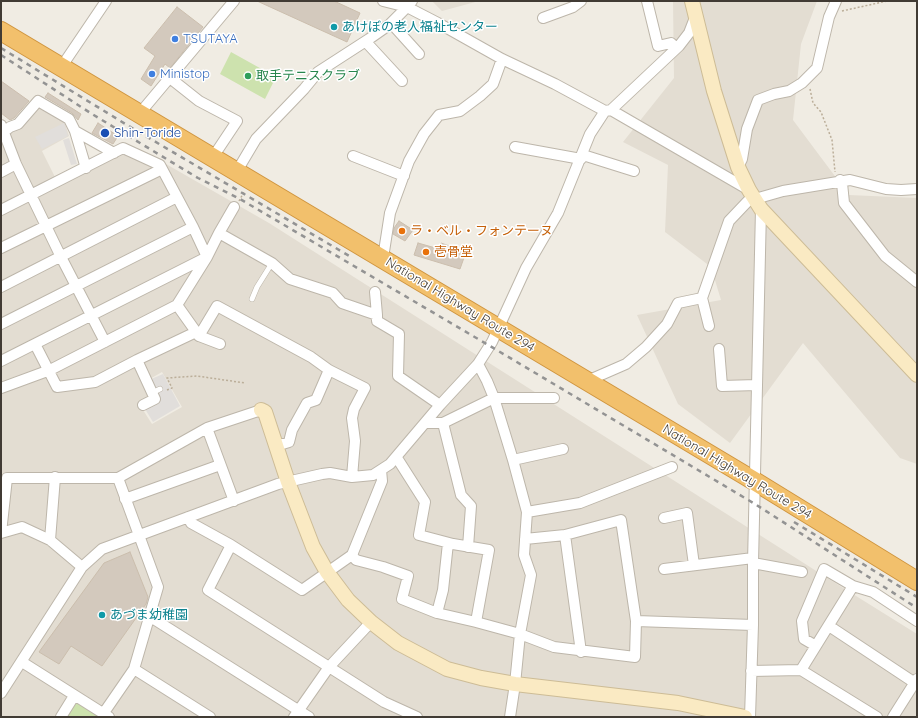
<!DOCTYPE html>
<html>
<head>
<meta charset="utf-8">
<style>
	body { margin:0 }
	#map { position:relative; width:918px; height:718px; overflow:hidden; background:#f0ece3; font-family:Quicksand,sans-serif }
	canvas { display:block }
	.frame { position:absolute; inset:0; border:2px solid #413b34; pointer-events:none }
</style>
</head>
<body>
<div id="map">
<canvas width="918" height="718"></canvas>
<div class="frame"></div>
</div>
<script>
const g = document.querySelector('canvas').getContext('2d');
g.lineJoin = 'round';
function fillPath(path, color) { g.fillStyle = color; g.fill(path, 'evenodd'); }
const poly = rows => new Path2D(rows.map(r => 'M' + r).join(''));
function trace(path, color, width, dash) { g.strokeStyle = color; g.lineWidth = width; g.lineCap = dash ? 'butt' : 'round'; g.setLineDash(dash || []); g.stroke(path); }
function label(font, color, halo, rows, align = 'center') {
  g.font = font + ' Quicksand,"Noto Sans JP",sans-serif'; g.lineWidth = 3; g.setLineDash([]); g.textBaseline = 'middle'; g.strokeStyle = halo; g.fillStyle = color; for (const [text, x, y, turn = 0] of rows) {
    g.save(); g.translate(x, y); g.rotate((+turn || 0) * Math.PI / 180); g.textAlign = isNaN(turn) ? turn : align; if (halo) g.strokeText(text, 0, 0); g.fillText(text, 0, 0); g.restore();
  }
}
fillPath(poly([
	[432,1,479,1,442,11],
	[673,1,817,1,801,44,793,120,849,195,917,198,917,464,900,458,803,343,730,443,678,404,637,315,721,300,711,267,665,232,668,165,623,142,674,78],
	[40,107,64,121,69,136,42,151,59,185,126,152,155,167,166,164,269,223,832,581,917,634,917,717,1,717,1,140,2,141],
	[162,372,182,407,152,424,143,410,157,400,148,380]
]), '#e3ddd2');
fillPath(poly([
	[231,52,276,77,265,99,220,74],
	[78,702,101,717,64,717,74,703]
]), '#cde2ae');
fillPath(poly([
	[64,123,68,136,42,149,35,137],
	[69,138,77,164,71,165,63,140],
	[163,374,180,406,153,422,145,409,159,401,149,380]
]), '#e1dedb');
const building = poly([
	[257,1,334,1,360,13,347,42,257,1],
	[177,7,203,27,170,68,165,64,151,86,141,79,155,56,144,48,177,7],
	[1,81,29,101,14,118,10,120,1,113,1,81],
	[48,93,81,114,78,120,72,113,45,97,48,93],
	[98,123,118,136,113,144,92,133,98,123],
	[399,221,413,230,405,241,393,234,394,228,399,221],
	[418,243,439,249,441,243,466,252,460,269,414,255,418,243],
	[130,552,148,597,146,604,102,666,71,646,59,664,39,652,104,563,130,552]
]);
fillPath(building, '#d3c9bd');
trace(building, '#cbbead', 1);
const lane = poly([
	[252,299,257,287,272,263],
	[152,393,160,389]
]);
const street = poly([
	[383,1,407,7,412,1],
	[647,1,658,46,671,43,676,48],
	[543,18,573,7,581,1],
	[391,23,419,54],
	[366,42,402,81],
	[62,66,106,1],
	[170,78,199,101,237,121,213,157],
	[611,110,749,190],
	[140,113,234,1],
	[1,125,16,164,61,257,105,342],
	[75,131,86,168],
	[1,134,10,127,18,124,38,101,69,119,75,131,114,153],
	[515,147,581,159],
	[583,155,634,171],
	[353,156,404,176],
	[738,167,742,159,747,129,758,100,774,94,789,91,802,83,817,68,829,17,836,1],
	[237,171,256,139,304,89,318,72,369,39,389,25,407,7,438,23,502,59,555,84,605,111],
	[1,172,16,164],
	[840,180,842,183,844,203,885,256,917,282],
	[1,210,123,148,160,165,193,227,207,257,177,305,199,336,220,344],
	[219,233,272,263,290,279,333,293,342,303,377,315],
	[1,248,162,169],
	[383,258,390,213,409,161,424,134,439,115,460,111,480,96,493,84,502,59],
	[1,287,177,197],
	[375,292,377,315,377,321,399,334,398,376,440,405],
	[702,298,709,326],
	[1,324,193,227],
	[199,336,217,306,311,357,329,370,365,388,354,409,352,418,355,441,352,477],
	[35,344,57,387,95,382,137,360,155,399,143,405],
	[719,349,722,386,757,385],
	[137,360,196,332],
	[1,361,207,257,219,233,234,207],
	[478,364,487,381,494,398,513,460,527,512,524,555,531,575,520,634,515,684,510,717],
	[587,381,626,364,646,347,667,324,678,303,702,298,729,221,748,201,783,191,850,180,886,189,901,190,917,189],
	[1,388,50,370,177,305],
	[426,423,443,423,461,495,471,506,468,547],
	[443,423,494,398,554,398],
	[207,428,261,410],
	[276,446,289,442,292,430,307,403,316,400,329,370],
	[397,458,425,502,419,535,453,544,489,550,476,622,520,634,554,647,635,657,636,621],
	[513,460,563,449],
	[125,499,220,465],
	[527,512,580,503,672,467],
	[188,517,191,523,231,545,302,590,352,555,382,481,381,470],
	[664,518,687,513,694,565],
	[1,533,7,478,118,478],
	[1,533,22,527,50,540,82,567],
	[565,535,581,652],
	[525,539,565,535,621,520,636,621,753,625],
	[50,540,55,477],
	[448,543,443,590,437,613,476,622],
	[231,545,208,590,384,702,417,717],
	[352,555,356,560,383,567,408,576,402,599,437,613],
	[753,563,802,572],
	[664,569,753,558],
	[149,616,309,717],
	[829,626,915,683],
	[816,646,804,639,802,621,824,569,853,586],
	[22,662,109,717],
	[134,669,210,717],
	[801,670,853,586,873,592,917,621],
	[751,671,801,670,877,717],
	[1,693,82,567,102,549,278,484,322,474,330,473,352,477,373,475,390,464,440,405,478,364,492,342,526,268,558,213,590,134,605,111,611,110,679,46,689,33,696,15],
	[103,714,134,669,158,587,118,478,207,428,234,501],
	[61,717,74,696],
	[294,717,329,667,371,622],
	[750,717,753,625,753,563,761,209],
	[893,717,917,679]
]);
const secondary = poly([
	[692,1,714,91,738,167,749,190,761,209,917,375],
	[261,410,265,412,288,482,313,547,327,572,348,600,371,622,398,643,447,669,481,678,515,684,678,703,745,717]
]);
const highway = poly([
	[1,31,756,482,917,581]
]);
trace(lane, '#bdb6aa', 6);
trace(street, '#bdb6aa', 12);
trace(secondary, '#cdbc96', 16);
trace(highway, '#cf943e', 20);
trace(poly([
	[842,11,887,1],
	[810,89,813,103,821,112,832,140,835,172],
	[239,201,244,192],
	[167,390,172,388,167,378,197,376,245,383]
]), '#bbae99', 1.5, [2, 2]);
trace(lane, '#fff', 5);
trace(street, '#fff', 10);
trace(secondary, '#faeac3', 14);
trace(highway, '#f2c06c', 18);
trace(poly([
	[1,48,132,128,351,257],
	[1,55,92,114,198,178,240,199,490,346,755,504,917,608],
	[794,522,917,597]
]), '#939393', 2.5, [5, 5]);
for (const [x, y, r, color] of [
	[334,27,4,"#0f9aa8"],
	[175,39,4,"#3f7fe0"],
	[152,74,4,"#3f7fe0"],
	[248,76,4,"#2e9e5b"],
	[105,133,5,"#1a4fb4"],
	[402,231,4,"#e8710a"],
	[426,252,4,"#e8710a"],
	[102,615,4,"#0f9aa8"]
]) { const dot = new Path2D(); dot.arc(x, y, r, 0, 2 * Math.PI); g.fillStyle = color; g.fill(dot); trace(dot, '#fff', 1.5); }
label('13px', '#0d838f', '#fff', [
	["あけぼの老人福祉センター",342,27],
	["あづま幼稚園",110,615]
], 'left');
label('13px', '#366cbe', '#fff', [
	["TSUTAYA",183,39],
	["Ministop",160,74]
], 'left');
label('13px', '#27864d', '#fff', [
	["取手テニスクラブ",256,76]
], 'left');
label('13px', '#164399', '#fff', [
	["Shin-Toride",114,133]
], 'left');
label('13px', '#c56008', '#fff', [
	["ラ・ベル・フォンテーヌ",410,231],
	["壱骨堂",434,252]
], 'left');
label('13px', '#413b34', '#fff', [
	["National Highway Route 294",460,305,31],
	["National Highway Route 294",737,472,31]
]);
</script>
</body>
</html>
